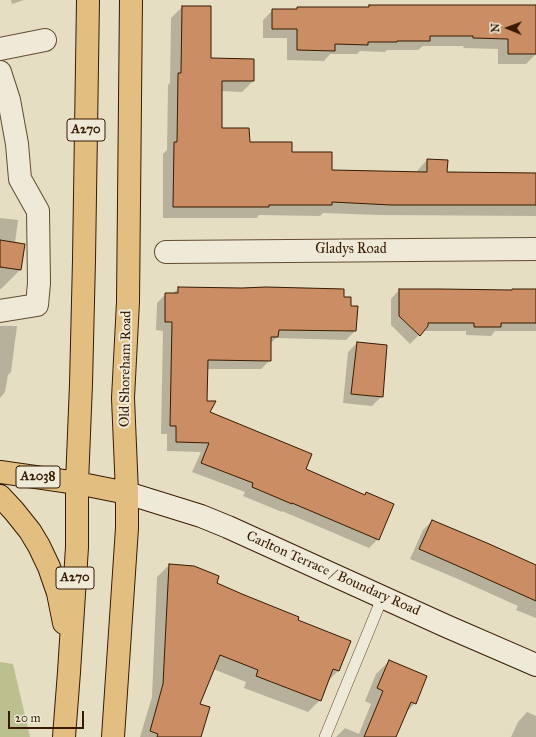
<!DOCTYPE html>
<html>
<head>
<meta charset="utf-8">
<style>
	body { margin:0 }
	#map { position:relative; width:536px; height:737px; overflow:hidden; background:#e5dec2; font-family:"IM FELL Great Primer",serif }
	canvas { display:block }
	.north { position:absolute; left:488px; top:8px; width:40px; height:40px; -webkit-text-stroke:3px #eeead7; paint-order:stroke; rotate:271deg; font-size:11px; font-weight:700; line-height:16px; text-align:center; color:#371a01 }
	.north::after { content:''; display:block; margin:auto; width:14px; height:18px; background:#371a01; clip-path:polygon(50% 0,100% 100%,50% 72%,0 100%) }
	.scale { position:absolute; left:8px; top:711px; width:76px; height:18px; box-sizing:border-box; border:2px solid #371a01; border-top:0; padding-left:5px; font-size:12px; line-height:14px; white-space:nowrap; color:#371a01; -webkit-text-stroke:3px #eeead7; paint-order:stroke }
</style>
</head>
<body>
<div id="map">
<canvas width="536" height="737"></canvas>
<div class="north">N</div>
<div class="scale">20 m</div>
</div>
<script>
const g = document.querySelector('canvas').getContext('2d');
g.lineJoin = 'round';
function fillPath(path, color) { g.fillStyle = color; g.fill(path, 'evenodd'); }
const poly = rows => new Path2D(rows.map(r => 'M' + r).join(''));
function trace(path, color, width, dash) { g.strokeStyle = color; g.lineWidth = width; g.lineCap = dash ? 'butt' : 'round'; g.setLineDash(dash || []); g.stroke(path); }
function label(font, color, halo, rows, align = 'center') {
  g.font = font + ' "IM FELL Great Primer",serif'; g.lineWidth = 4; g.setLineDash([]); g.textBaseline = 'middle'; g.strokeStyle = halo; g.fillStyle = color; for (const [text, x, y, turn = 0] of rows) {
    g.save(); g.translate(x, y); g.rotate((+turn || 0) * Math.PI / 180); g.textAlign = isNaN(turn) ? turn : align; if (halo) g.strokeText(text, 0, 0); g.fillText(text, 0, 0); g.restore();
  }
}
fillPath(poly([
	[0,662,13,664,30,737,0,737]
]), '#bcbf8e');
fillPath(poly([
	[11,0,24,0,12,4],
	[369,6,536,6,536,54,526,64,498,64,498,49,463,48,464,46,423,46,418,50,387,50,385,52,360,51,357,54,330,54,324,61,287,60,287,38,263,38,263,20,273,10,296,10,298,8,367,8],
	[182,7,210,59,253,81,242,92,221,91,221,129,249,143,291,153,331,170,417,173,417,171,427,160,446,173,536,174,536,216,379,215,323,213,320,216,259,215,257,218,163,218,163,154,167,150,168,85,170,83,171,18],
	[0,218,18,220,15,243,20,270,1,289,0,289],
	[179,288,343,298,350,307,355,331,346,340,276,338,270,344,270,360,261,369,207,369,206,402,209,413,304,470,378,539,369,548,282,511,282,512,243,496,245,492,192,472,201,452,167,451,167,434,161,434,163,331,156,330,157,303,166,294,172,294],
	[399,290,511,291,536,290,536,331,495,331,491,336,466,335,466,331,423,331,410,344,391,325,391,299],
	[0,326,17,326,11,372,8,375,5,392,0,398],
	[357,343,382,396,372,406,343,403,348,352],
	[432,521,536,566,536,618,516,610,518,606,458,579,410,559,423,530],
	[169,565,216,583,297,620,338,671,327,682,320,700,308,712,244,688,246,682,213,669,199,705,200,737,140,737,152,697,157,577],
	[389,661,415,703,405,713,388,737,336,737,345,728,359,734,371,704,365,701,376,674],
	[527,712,536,716,536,737,511,737,518,722]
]), '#0003');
const building = poly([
	[369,5,536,5,536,54,508,54,508,39,473,38,473,36,430,36,430,41,397,41,397,42,368,42,368,45,335,44,335,51,297,50,297,29,272,29,272,9,297,9,297,7,369,7,369,5],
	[182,6,211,6,211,58,254,59,254,81,222,81,222,128,249,128,250,142,292,142,292,152,332,152,332,170,427,172,427,159,448,160,447,172,536,173,536,205,391,205,332,202,332,205,269,205,269,207,173,207,174,142,177,142,178,73,181,73,182,6],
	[0,240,25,244,21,270,0,267,0,240],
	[178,287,242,288,266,287,344,289,344,297,351,297,351,306,358,306,356,331,279,330,278,337,271,337,271,361,208,360,207,401,216,401,210,412,312,454,306,469,365,495,366,492,394,504,379,540,292,503,292,504,252,487,253,483,201,463,209,443,176,442,176,426,170,426,172,322,165,322,165,293,178,293,178,287],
	[399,289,440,289,512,290,512,289,536,289,536,323,501,323,501,327,474,327,474,323,428,323,428,326,420,336,399,316,399,289],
	[357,342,387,345,383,397,351,394,357,342],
	[432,520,487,543,536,565,536,601,467,570,419,549,432,520],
	[169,564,194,566,219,576,217,583,242,594,299,617,298,620,351,641,339,671,333,669,321,701,256,676,258,670,220,655,200,704,210,707,201,737,157,737,158,734,150,731,163,684,169,564],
	[389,660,427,676,416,704,411,702,396,737,364,737,383,691,377,688,389,660]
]);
fillPath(building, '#ca8d64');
trace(building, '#371a01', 1);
const lane = poly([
	[325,737,383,596]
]);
const street = poly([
	[0,49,45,40],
	[0,72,9,100,17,144,20,179,38,211,39,283,37,305,0,311],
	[166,252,536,249]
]);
const secondary = poly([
	[127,493,201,516,228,527,446,626,536,665]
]);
const primary = poly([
	[0,472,77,483,127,493],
	[0,496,14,511,30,531,39,546,49,567,58,593,64,623],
	[64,737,69,672,77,547,77,483,81,384,84,260,88,0],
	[113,737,127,528,127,493,123,398,128,302,131,0]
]);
trace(lane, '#624b31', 12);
trace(street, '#624b31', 24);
trace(secondary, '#371a01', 24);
trace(primary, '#371a01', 24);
trace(lane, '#eeead7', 11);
trace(street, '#eeead7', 22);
trace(secondary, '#eeead7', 22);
trace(primary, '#e2bf81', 22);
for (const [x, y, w] of [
	[86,130,38],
	[38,477,44],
	[75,578,38]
]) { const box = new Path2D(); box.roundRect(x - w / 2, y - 11, w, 22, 3); g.fillStyle = '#eeead7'; g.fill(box); trace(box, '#371a01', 1); }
label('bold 13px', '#371a01', null, [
	["A270",86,130],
	["A2038",38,477],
	["A270",75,578]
]);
label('14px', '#371a01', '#eeead7', [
	["Gladys Road",351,250],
	["Old Shoreham Road",126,369,-89],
	["Carlton Terrace / Boundary Road",333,574,24]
]);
</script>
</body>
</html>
